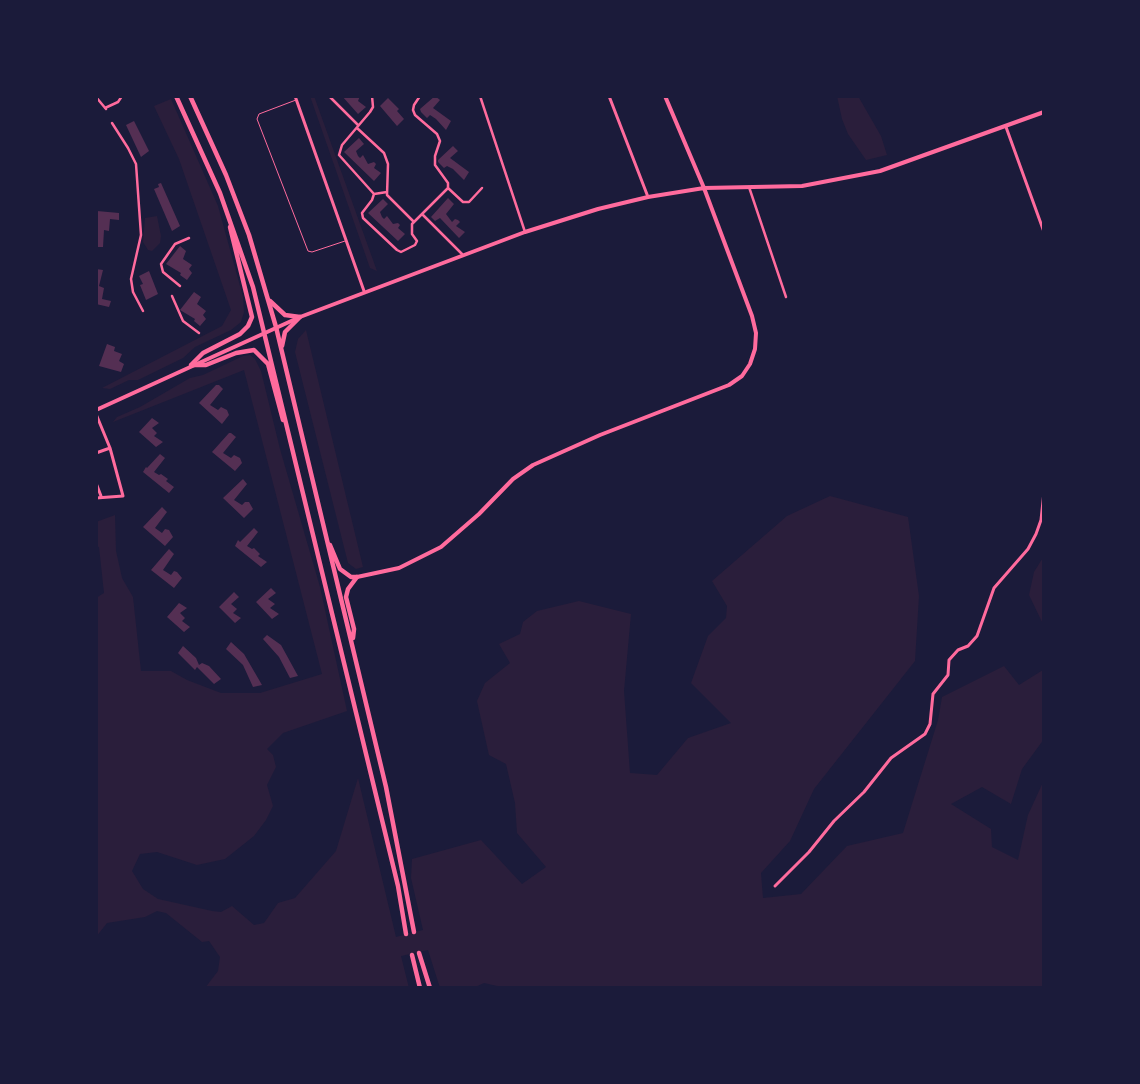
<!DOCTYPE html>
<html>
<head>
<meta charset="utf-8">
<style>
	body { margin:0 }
	#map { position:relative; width:1140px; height:1084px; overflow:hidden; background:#1b1b3a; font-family:Literata,serif }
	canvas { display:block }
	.frame { position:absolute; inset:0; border:98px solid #1b1b3a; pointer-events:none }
</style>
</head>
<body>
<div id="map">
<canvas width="1140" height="1084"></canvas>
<div class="frame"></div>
</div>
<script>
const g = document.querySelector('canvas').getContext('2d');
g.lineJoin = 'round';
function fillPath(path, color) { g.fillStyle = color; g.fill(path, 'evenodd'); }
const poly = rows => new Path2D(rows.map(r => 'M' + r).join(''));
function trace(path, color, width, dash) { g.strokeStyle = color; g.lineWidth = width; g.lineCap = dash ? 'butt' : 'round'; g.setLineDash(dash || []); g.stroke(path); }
fillPath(poly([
	[310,96,314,96,377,271,370,268],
	[837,96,858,96,881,136,887,155,866,160,848,134,842,119],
	[171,99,218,206,243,297,244,312,241,322,231,330,195,347,183,358,138,380,129,380,110,389,102,388,222,326,231,310,179,159,154,106],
	[157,216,161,236,160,243,152,251,148,250,143,242,145,218],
	[306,330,363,567,356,569,348,563,295,352,298,339],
	[250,355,255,359,261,371,280,449,320,587,347,711,283,733,267,749,273,755,276,767,267,785,273,806,266,820,254,836,225,859,197,865,157,852,140,854,132,871,143,889,158,899,212,911,221,912,232,906,254,925,264,923,278,903,295,898,336,851,358,778,396,937,423,930,411,878,412,859,481,840,522,884,546,867,517,833,515,803,506,764,489,755,477,701,485,683,510,663,499,644,520,634,523,622,537,611,579,601,631,614,624,691,630,773,657,775,688,738,731,723,691,683,708,636,726,618,727,606,712,581,787,516,830,496,908,517,919,596,915,661,814,789,790,841,761,873,763,898,801,894,847,846,903,833,938,720,942,697,1004,666,1019,685,1043,670,1043,624,1029,595,1034,572,1044,556,1044,739,1022,769,1011,804,982,787,951,804,991,829,992,847,1018,860,1028,815,1044,780,1044,988,506,988,484,983,473,988,440,988,428,950,401,956,409,988,205,988,218,971,220,957,209,941,202,942,166,913,157,911,145,917,107,923,96,937,96,598,104,593,99,547,96,546,96,522,115,515,116,551,122,578,133,597,141,671,171,671,187,680,221,693,260,693,322,674,244,370,113,422,117,417,140,407,190,378,203,375,243,356]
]), '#2a1e3b');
fillPath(poly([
	[342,96,360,96,358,101,366,107,358,114],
	[435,96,440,100,433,108,451,121,446,130,436,119,430,115,427,118,421,112,420,109],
	[388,98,399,109,397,111,404,119,397,126,380,106],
	[134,121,149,151,141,157,126,125],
	[359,138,364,144,356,151,358,156,360,158,363,155,368,164,374,162,376,164,374,168,381,173,374,181,344,152],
	[453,146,458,151,450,158,469,172,464,180,453,169,447,166,444,168,438,162,438,160],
	[161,183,180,226,172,231,154,189,159,187,158,184],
	[448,198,454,204,446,214,452,222,455,219,458,220,460,222,456,226,465,232,459,238,440,218,435,221,431,217],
	[383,199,388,204,380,212,382,217,384,219,387,216,393,224,398,223,400,225,398,228,405,234,398,241,368,213],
	[97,211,119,213,119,220,110,219,109,231,104,230,103,247,96,247],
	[180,246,186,251,183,259,192,265,189,269,192,273,187,280,180,275,181,273,166,264],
	[96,269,103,270,99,286,104,288,102,299,111,301,109,307,96,304],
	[149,271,158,294,146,300,140,285,143,284,139,276],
	[194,292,201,297,197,304,206,311,203,315,206,319,200,326,194,321,195,319,180,310],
	[107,344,115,347,114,351,122,354,119,361,124,364,121,372,99,366],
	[216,385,219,385,223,389,210,405,218,410,221,407,227,410,229,415,222,424,199,403],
	[152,418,159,423,152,428,157,433,154,436,163,442,156,447,139,432],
	[229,433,231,433,236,437,223,453,231,458,234,455,240,458,242,463,235,471,212,452],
	[160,454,165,458,154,472,159,475,161,474,168,479,166,481,174,487,169,493,143,472,146,467,147,468],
	[243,479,247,484,234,500,242,505,245,502,249,502,253,509,244,518,223,498],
	[162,507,167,512,155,528,162,533,165,529,169,530,173,537,165,546,143,527],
	[254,528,258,532,247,546,252,549,254,548,260,554,258,556,267,562,261,567,235,546,238,540,240,542],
	[169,549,174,554,163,570,171,575,174,571,177,572,182,578,174,588,151,570],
	[271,588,276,593,268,599,275,604,270,608,279,614,272,619,256,602],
	[234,592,239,597,231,604,237,609,233,613,241,618,235,623,219,607],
	[179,603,187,608,180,613,185,618,182,621,190,627,184,632,167,617],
	[267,635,281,645,298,676,290,678,279,657,263,639],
	[231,642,244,654,262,685,253,687,243,665,226,649],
	[183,646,196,658,199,665,202,663,209,666,221,679,214,684,197,667,195,670,178,653]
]), '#542f53');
trace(poly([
	[296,100,259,114,257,119,308,251,312,252,345,241]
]), '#ff6b9d', 1);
trace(poly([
	[329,96,358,125],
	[372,96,373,107,370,112,342,145,339,155,374,194,372,200,362,213,363,218,397,250,401,252,415,245,417,241,412,234,412,224,448,188,448,183,435,165,435,156,440,141,437,134,415,115,413,110,414,105,420,96],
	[480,96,525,232],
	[96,97,106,109],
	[105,108,118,102,122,96],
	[112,123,128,148,136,164,141,235,131,279,133,292,143,311],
	[357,128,384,153,388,164,387,195,413,221],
	[749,187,786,297],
	[448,188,463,202,469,202,482,188],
	[374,194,387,192],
	[422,214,462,254],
	[180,286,163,272,161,264,175,244,189,238],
	[172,296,183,321,199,333]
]), '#ff6b9d', 2.5);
trace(poly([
	[295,96,364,291],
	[609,96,648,197],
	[1006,127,1044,232],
	[96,414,110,448,123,496,96,498],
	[96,453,110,448],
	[96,483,101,496],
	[775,886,809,852,834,821,864,792,891,758,925,734,930,724,933,694,948,675,949,660,958,650,968,646,977,636,994,588,1028,549,1036,534,1041,520,1044,492]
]), '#ff6b9d', 3);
trace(poly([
	[96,410,300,317,525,232,598,209,648,197,704,188,802,186,880,171,1044,112],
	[357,577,399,568,441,547,479,514,513,479,533,465,600,435,729,385,742,376,750,364,755,349,756,333,752,316,704,188,665,96]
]), '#ff6b9d', 4);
trace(poly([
	[176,96,220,193,253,287,398,886,406,934],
	[190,96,226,175,249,235,276,327,386,787,414,932],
	[270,301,285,315,300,317],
	[282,346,285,332,300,317],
	[191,365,203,353,240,334,248,326,252,317,230,227],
	[191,365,206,365,236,353,254,350,268,364,283,420],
	[330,545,340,569,351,577,357,577],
	[353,638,354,629,346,597,348,589,357,577],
	[419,953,430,988],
	[412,955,420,988]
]), '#ff6b9d', 4.5);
</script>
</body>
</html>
